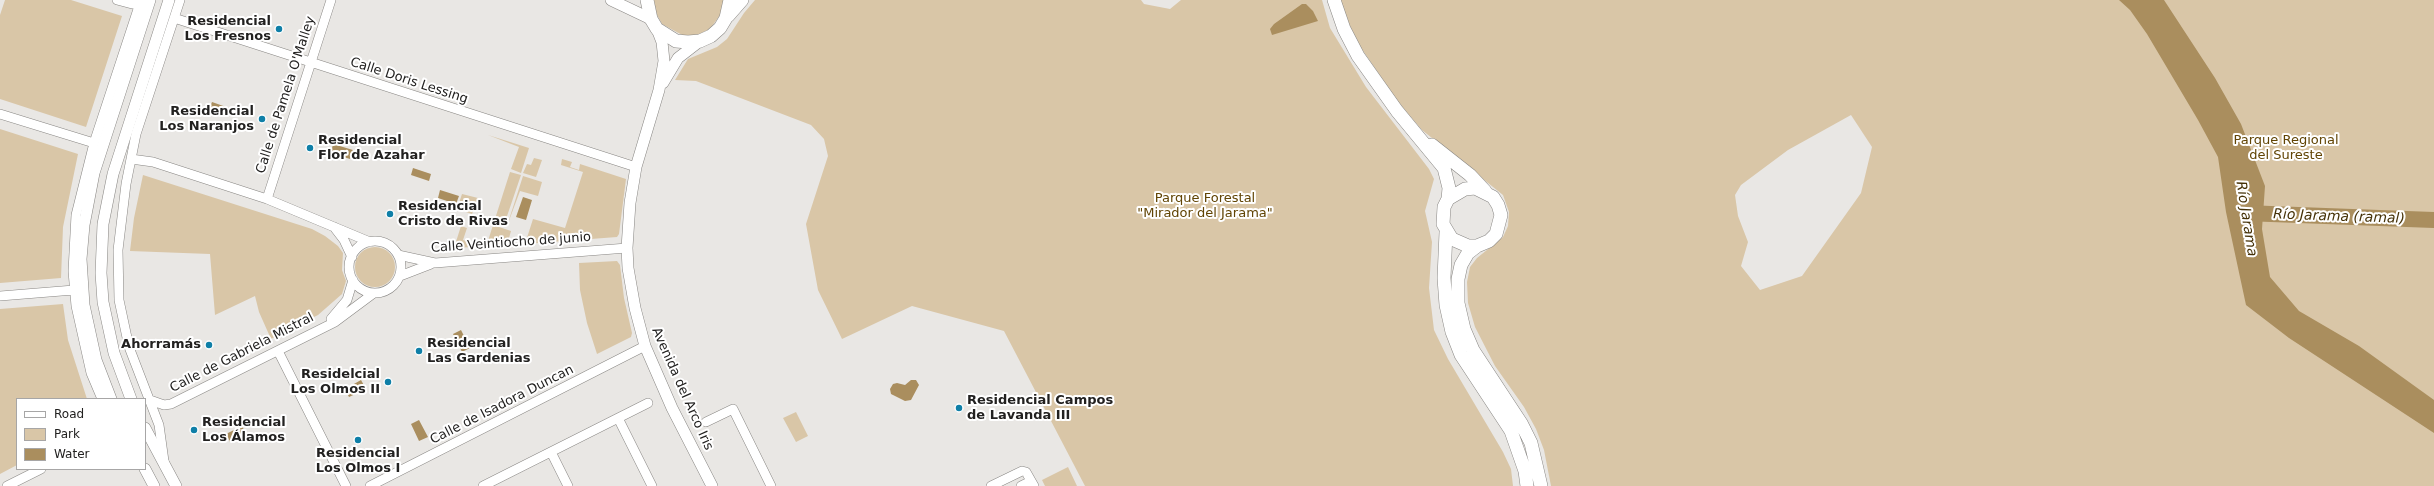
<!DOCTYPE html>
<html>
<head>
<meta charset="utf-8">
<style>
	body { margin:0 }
	#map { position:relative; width:2434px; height:486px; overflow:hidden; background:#e9e7e4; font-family:"DejaVu Sans",sans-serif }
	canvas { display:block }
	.legend { position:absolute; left:16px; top:398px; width:130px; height:72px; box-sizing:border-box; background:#fff; border:1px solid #a7a6a6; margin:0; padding:5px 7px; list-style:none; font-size:12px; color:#222120 }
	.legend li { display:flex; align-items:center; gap:8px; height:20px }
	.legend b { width:20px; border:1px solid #a7a6a6 }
</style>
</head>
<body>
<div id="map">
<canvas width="2434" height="486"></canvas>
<ul class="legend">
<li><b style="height:5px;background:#fff"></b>Road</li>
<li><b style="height:11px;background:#d9c6a7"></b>Park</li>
<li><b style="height:11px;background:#aa8e5e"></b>Water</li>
</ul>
</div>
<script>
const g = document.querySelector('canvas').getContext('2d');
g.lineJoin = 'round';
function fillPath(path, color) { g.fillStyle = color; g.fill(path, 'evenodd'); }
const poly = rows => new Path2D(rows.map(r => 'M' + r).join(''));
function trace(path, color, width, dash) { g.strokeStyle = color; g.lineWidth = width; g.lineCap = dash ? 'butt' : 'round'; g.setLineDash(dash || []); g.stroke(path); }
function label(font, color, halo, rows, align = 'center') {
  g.font = font + ' "DejaVu Sans",sans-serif'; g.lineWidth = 4; g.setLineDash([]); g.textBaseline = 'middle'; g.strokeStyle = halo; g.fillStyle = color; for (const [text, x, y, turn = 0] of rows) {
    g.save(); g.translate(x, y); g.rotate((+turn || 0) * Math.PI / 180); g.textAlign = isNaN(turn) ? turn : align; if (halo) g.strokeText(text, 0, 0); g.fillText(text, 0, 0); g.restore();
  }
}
fillPath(poly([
	[5,0,71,0,122,16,86,127,0,99,0,15],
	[654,0,724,0,723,11,710,29,697,35,684,36,662,24,656,13],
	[755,0,1141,0,1144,4,1170,9,1181,0,1322,0,1330,28,1366,87,1429,169,1434,179,1425,211,1432,242,1429,288,1434,330,1448,359,1503,452,1511,469,1513,486,1085,486,1004,331,912,306,842,339,818,290,806,224,828,156,824,139,811,125,696,81,675,80,688,59,717,47,727,39,744,13],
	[1340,0,2434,0,2434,486,1551,486,1544,450,1536,429,1524,407,1495,366,1475,327,1468,303,1467,282,1470,267,1477,258,1503,237,1508,226,1509,212,1503,195,1422,130,1398,102,1355,39],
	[1851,115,1872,147,1861,193,1802,276,1760,290,1741,266,1748,242,1738,216,1735,195,1741,185,1788,150],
	[0,129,78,154,63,227,61,278,0,283],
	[488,135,529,148,521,173,511,169,519,147],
	[534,158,542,160,536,177,523,173,527,164,531,165],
	[562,159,572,162,570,167,579,170,580,164,626,179,619,234,617,237,525,244,533,219,565,228,583,172,561,165],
	[510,172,521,175,504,225,494,222],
	[143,175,312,229,325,236,338,246,343,253,342,270,346,281,342,294,318,315,271,339,259,312,255,296,215,315,210,254,130,251,134,218],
	[523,176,542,182,538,196,520,191,507,226],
	[462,194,478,198,472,214,457,209],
	[493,225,511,231,507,245,454,248,461,226,467,228,463,240,474,244,475,241,487,244],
	'355 267a20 20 0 1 1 40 0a20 20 0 1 1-40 0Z',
	[617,261,620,265,624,298,632,333,631,337,597,354,587,323,580,290,579,263],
	[63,304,68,340,87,399,17,399,17,465,0,474,0,309],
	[796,412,808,436,796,442,783,418],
	[1068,467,1077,486,1045,486,1042,480]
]), '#d9c6a7');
fillPath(poly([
	[2119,0,2164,0,2215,78,2241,124,2265,186,2262,229,2270,277,2299,311,2359,346,2434,400,2434,433,2289,338,2246,305,2226,212,2218,157,2198,120,2147,34,2130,10],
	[1302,4,1306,4,1313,11,1318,21,1272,35,1270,29,1274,24],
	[212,102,229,108,226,115,209,110],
	[333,144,353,150,350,159,331,153],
	[413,168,431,174,429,181,411,175],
	[440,190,459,196,456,204,438,198],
	[523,197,532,200,526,220,516,217],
	[461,330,470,348,462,352,453,334],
	[361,380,366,389,349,397,345,389],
	[911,380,916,380,919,385,911,400,905,401,891,394,890,389,893,384,897,383,905,385],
	[419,420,428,437,419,441,411,424],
	[242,426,246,434,230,442,226,434]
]), '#aa8e5e');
trace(poly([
	[2244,213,2434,220]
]), '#aa8e5e', 16);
const minor = poly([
	[117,0,132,4,141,2],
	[174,18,636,167],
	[0,114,94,143],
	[131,159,153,162,267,199,370,242],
	[267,199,331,0],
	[334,227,344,240,352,257],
	'349 267a26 26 0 1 1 52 0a26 26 0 1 1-52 0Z',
	[398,255,435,263,627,248],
	[400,276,431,264],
	[0,296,74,290],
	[331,319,347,300,353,280],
	[278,351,346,486],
	[102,399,91,373,76,306,73,271,76,215,94,143,141,0],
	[150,400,164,405,171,404,335,322,374,293],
	[618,418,652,486],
	[706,422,733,409,771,486],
	[551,452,568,486],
	[164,461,159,425,129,347,119,300,118,250,126,184,136,134,180,0],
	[7,486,41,469],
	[370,486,645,346],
	[483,486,648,403],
	[991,486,1022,471,1026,472,1034,486],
	[1021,486,1031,481]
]);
const tertiary = poly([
	[611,0,651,19],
	[657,29,662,42,664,61,659,90,636,167,630,203,627,248,628,268,635,308,645,346,672,408,712,486],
	[663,83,678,58,700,41],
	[111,399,96,360,84,305,81,259,84,225,94,173,150,0],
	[131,399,114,353,103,302,101,273,103,224,113,174,169,0],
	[145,428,176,486],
	[145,469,154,486]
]);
const secondary = poly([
	[647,0,651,19,657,29,676,41,688,42,700,41,711,36,720,28,726,18,730,0],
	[1334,0,1344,29,1358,56,1397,111,1444,168,1449,188,1448,199],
	[728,16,742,0],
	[1432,145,1470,175,1485,191],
	[1446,232,1444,278,1446,305,1452,332,1461,355,1511,431,1525,471,1527,486],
	[1477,246,1468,246,1452,239,1443,224,1444,207,1448,199,1465,189,1475,188,1493,197,1498,205,1501,215,1496,234,1489,241,1477,246,1468,253,1461,265,1458,279,1458,303,1464,329,1473,350,1521,423,1531,443,1541,486]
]);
trace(minor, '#888683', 10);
trace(tertiary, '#888683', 12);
trace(secondary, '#888683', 14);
trace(minor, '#fff', 9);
trace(tertiary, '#fff', 11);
trace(secondary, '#fff', 13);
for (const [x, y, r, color] of [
	[279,29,4,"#0f7fa7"],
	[262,119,4,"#0f7fa7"],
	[310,148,4,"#0f7fa7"],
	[390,214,4,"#0f7fa7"],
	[209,345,4,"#0f7fa7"],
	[419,351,4,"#0f7fa7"],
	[388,382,4,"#0f7fa7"],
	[959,408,4,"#0f7fa7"],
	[194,430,4,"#0f7fa7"],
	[358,440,4,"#0f7fa7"]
]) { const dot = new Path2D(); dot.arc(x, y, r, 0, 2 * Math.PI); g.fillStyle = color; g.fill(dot); trace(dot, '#fff', 1.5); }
label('bold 13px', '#222120', '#fff', [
	["Residencial",271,22,"right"],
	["Los Fresnos",271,37,"right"],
	["Residencial",254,112,"right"],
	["Los Naranjos",254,127,"right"],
	["Residencial",318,141],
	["Flor de Azahar",318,156],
	["Residencial",398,207],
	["Cristo de Rivas",398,222],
	["Residencial",427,344],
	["Las Gardenias",427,359],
	["Ahorramás",201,345,"right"],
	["Residelcial",380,375,"right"],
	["Los Olmos II",380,390,"right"],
	["Residencial Campos",967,401],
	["de Lavanda III",967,416],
	["Residencial",202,423],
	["Los Álamos",202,438],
	["Residencial",358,454,"center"],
	["Los Olmos I",358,469,"center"]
], 'left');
label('13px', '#222120', '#fff', [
	["Calle Doris Lessing",409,81,18],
	["Calle de Pamela O'Malley",286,95,-72],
	["Calle Veintiocho de junio",511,243,-4],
	["Calle de Gabriela Mistral",242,353,-27],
	["Avenida del Arco Iris",682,389,66],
	["Calle de Isadora Duncan",502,405,-27]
]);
label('13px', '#614404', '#fff', [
	["Parque Regional",2286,141],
	["del Sureste",2286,156],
	["Parque Forestal",1205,199],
	["\"Mirador del Jarama\"",1205,214]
]);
label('italic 14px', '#453107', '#fff', [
	["Río Jarama (ramal)",2339,217,2],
	["Río Jarama",2246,219,81]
]);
</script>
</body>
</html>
